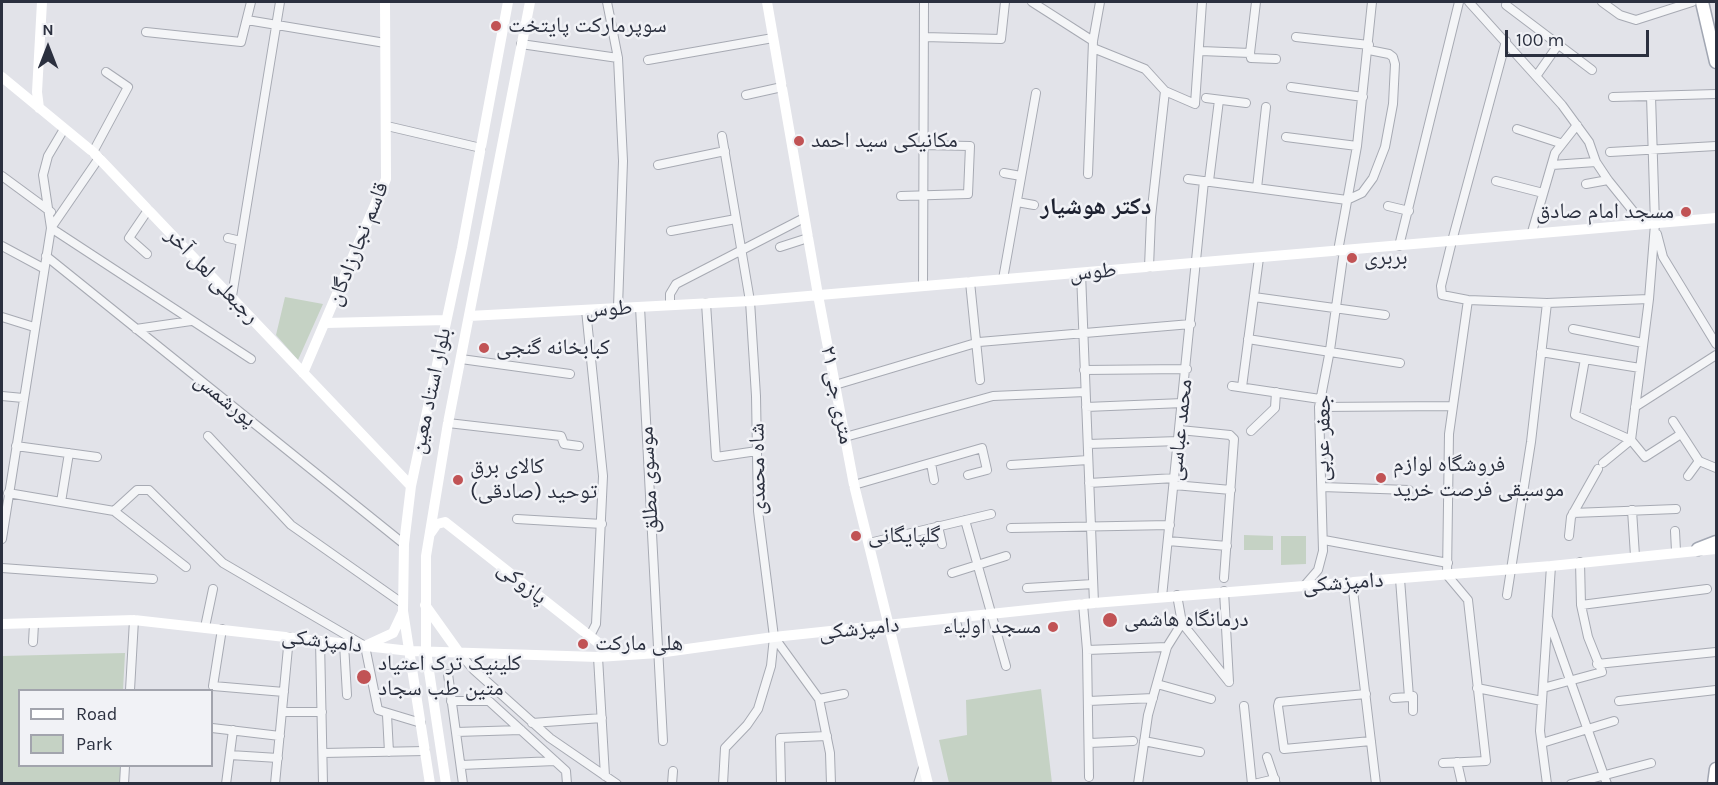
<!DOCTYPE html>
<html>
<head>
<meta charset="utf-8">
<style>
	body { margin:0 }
	#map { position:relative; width:1718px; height:785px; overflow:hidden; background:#e2e3e9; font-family:Karla,sans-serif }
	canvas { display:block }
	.frame { position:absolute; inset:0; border:3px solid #2b303f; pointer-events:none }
	.legend { position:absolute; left:18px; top:689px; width:195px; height:78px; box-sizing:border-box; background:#f1f2f6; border:2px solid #a2a4ad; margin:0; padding:8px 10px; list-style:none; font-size:18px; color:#2b303f }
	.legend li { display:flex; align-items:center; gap:12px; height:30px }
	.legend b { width:30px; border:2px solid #a2a4ad }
	.north { position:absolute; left:18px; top:18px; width:60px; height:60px; -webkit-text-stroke:4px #f1f2f6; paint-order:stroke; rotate:0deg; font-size:16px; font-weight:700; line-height:24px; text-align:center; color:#2b303f }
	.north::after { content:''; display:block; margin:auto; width:21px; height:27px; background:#2b303f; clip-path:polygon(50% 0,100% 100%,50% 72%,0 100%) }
	.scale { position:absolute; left:1505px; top:30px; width:144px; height:27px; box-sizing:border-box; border:3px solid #2b303f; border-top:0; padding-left:8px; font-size:18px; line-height:21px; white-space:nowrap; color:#2b303f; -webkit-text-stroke:4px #f1f2f6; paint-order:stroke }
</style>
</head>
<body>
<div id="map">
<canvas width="1718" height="785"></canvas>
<div class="frame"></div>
<ul class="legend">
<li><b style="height:8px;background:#fff"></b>Road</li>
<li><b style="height:16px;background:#c5d2c4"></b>Park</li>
</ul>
<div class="north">N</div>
<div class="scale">100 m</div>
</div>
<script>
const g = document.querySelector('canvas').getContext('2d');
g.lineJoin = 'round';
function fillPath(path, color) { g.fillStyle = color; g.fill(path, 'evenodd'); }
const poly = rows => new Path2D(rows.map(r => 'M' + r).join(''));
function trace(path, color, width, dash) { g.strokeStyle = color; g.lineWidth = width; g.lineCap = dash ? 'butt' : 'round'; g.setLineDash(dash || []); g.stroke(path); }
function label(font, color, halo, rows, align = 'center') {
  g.font = font + ' Karla,"Noto Naskh Arabic",sans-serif'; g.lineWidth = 5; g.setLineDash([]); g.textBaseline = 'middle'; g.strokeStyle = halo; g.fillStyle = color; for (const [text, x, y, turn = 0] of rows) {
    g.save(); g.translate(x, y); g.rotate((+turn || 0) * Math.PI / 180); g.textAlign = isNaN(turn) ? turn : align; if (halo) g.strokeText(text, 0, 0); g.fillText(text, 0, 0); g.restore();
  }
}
fillPath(poly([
	[285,297,323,304,298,360,276,335],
	[1244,535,1273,536,1273,550,1244,550],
	[1281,536,1306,536,1306,564,1281,565],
	[125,653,123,690,20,690,20,766,120,766,120,783,2,783,2,656],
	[1041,689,1052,783,949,783,939,740,967,735,966,700]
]), '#c5d2c4');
const street = poly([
	[607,2,618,58,623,161,618,307],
	[1032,2,1093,41],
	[1469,2,1562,105,1589,142,1596,162,1608,180,1633,211],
	[1602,2,1620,15,1636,20,1692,2],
	[1506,5,1592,70],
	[247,20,385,43],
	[146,32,241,42,251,2],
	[924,37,1001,39,1005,2],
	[1296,37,1369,45],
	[1506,41,1452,241,1441,286,1442,295,1468,300,1547,303,1649,299],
	[521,44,618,58],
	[1093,48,1145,69,1165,91,1195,104,1202,2],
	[1201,51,1250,53],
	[1250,53,1256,2],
	[1250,53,1251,58,1276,59],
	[648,60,773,38],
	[1537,75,1558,45],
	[1291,87,1363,97],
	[746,95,782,87],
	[1613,97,1716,94],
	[1206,98,1246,103],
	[387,126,481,148],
	[1517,129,1560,143],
	[722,136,750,301,756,396,758,511,774,637,771,666,758,709,747,725,725,748,723,784],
	[1286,137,1357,146],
	[93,152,128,87,106,72],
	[1610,152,1716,146],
	[99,158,51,228,251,359],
	[658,165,725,151],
	[1552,165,1596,162],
	[1004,173,1021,176],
	[1088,174,1093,41,1100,2],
	[2,176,51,212],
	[1188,179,1347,200,1362,193,1373,178,1385,147,1393,104,1395,64,1393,57,1389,54,1369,50],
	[1209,181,1219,100],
	[1496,181,1543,193],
	[1586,184,1608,180],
	[1257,188,1266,107],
	[901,196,968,194,970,146,923,145],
	[1017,202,1034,205],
	[1388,206,1409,211],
	[671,231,736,219],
	[1532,232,1555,153,1577,125],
	[1657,234,1663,257,1716,344],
	[228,238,241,241],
	[2,246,43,268],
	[1399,246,1459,2],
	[780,247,808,238],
	[1338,251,1357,146,1372,2],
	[147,254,129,238,148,210],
	[46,256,404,544],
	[1149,267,1151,217,1165,91],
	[1081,273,1094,603],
	[1003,279,1036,93],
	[970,282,980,380],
	[923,286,924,2],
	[232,296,280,2],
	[1254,297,1385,315],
	[706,303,716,457,757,451],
	[670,305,670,294,676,284,804,218],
	[640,307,663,741],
	[2,317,34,327],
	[136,329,191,321],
	[1573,329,1643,343],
	[1248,339,1400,363],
	[1541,352,1640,368],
	[461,359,570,374],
	[1585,359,1575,415,1631,440,1645,457,1681,434],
	[1084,370,1187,369],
	[835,385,979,342,1191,324],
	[1232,386,1320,399],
	[1242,387,1259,258],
	[2,396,23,398],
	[1086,407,1183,403],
	[1319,407,1452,406],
	[1635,407,1716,355],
	[1673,421,1699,461,1716,468],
	[448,423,561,436,564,444,579,446],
	[1180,430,1230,435,1234,439,1224,578],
	[1251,431,1275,408,1276,392],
	[208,436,291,525,402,603],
	[845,437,993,396,1085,392],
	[1631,440,1649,299,1655,224,1651,96],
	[1088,444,1179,441],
	[16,446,97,457],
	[931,463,934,480],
	[1603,463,1631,440],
	[1011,465,1088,460],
	[1688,476,1699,461],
	[1089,483,1175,478],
	[854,485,982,448,987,470,968,475],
	[1174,485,1231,490],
	[1322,487,1409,490],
	[8,493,114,511,186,567],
	[61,502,69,453],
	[1632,510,1635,556],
	[114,511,137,490,149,490,223,563,365,646,378,710,421,723],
	[1573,513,1676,509],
	[517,519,602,524],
	[965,520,1006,666],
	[938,526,942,544],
	[1011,528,1170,525],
	[1675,531,1676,551],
	[1569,536,1571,517,1598,469],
	[2,539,51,228,43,175,48,156,64,129],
	[1324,540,1448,563],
	[1168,541,1227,546],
	[869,543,991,514],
	[2,568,153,579],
	[952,573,1006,556],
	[1352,582,1376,784],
	[1305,585,1318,570,1323,551,1319,407,1330,350,1344,250],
	[1027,588,1093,584],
	[1224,591,1229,682],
	[1507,595,1531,442,1547,303],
	[1162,597,1204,181],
	[1083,604,1087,650,1089,777],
	[1581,605,1707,589],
	[955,618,959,632],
	[1548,618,1607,784],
	[1182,623,1229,682],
	[205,627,213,589],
	[222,629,213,686,284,692],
	[586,634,592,632,596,624,603,476,586,310],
	[774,637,819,699,830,753,831,784],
	[320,641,323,784],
	[33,642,34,624],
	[344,644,347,695],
	[1087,650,1167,647],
	[460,654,474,670,550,738,617,784],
	[598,657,605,776],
	[1597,664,1716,652],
	[448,674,463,784],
	[1157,684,1211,699],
	[1477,688,1542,701],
	[1543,688,1602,672,1588,637,1581,605,1580,562],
	[130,690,134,620],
	[1366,694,1279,702,1278,706,1284,749,1371,741],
	[1409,697,1413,696,1413,711],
	[1394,698,1409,697,1400,579],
	[819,699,844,694],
	[451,701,489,701,566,771,567,784],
	[1089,701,1153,698],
	[1619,701,1716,690],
	[1244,706,1252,784],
	[282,712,322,712],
	[387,715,389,752],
	[532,723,602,718],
	[212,728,280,736],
	[456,732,521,730],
	[1144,741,1200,752],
	[1090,743,1133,741],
	[1542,743,1614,721],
	[323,753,425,751],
	[230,755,278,758],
	[1267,757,1276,784],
	[1457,762,1462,784],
	[1443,763,1486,761,1468,600,1447,575,1449,434,1468,300],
	[461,765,555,761],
	[124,784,125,766],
	[226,784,233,730],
	[275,784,289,637],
	[672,784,673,771],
	[781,784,780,738,827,736],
	[918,784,923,768],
	[1138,784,1148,715,1167,647,1182,623,1177,595],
	[1254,784,1275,779],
	[1547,784,1540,731,1551,566],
	[1571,784,1651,763]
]);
const primary = poly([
	[1702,2,1716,62],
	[1698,549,1716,542],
	[1714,784,1716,769]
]);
trace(street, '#a7aab3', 10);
trace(primary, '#a2a7b3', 15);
trace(street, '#f4f5f7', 8);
trace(poly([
	[767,2,818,295,854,485,928,784],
	[2,77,93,152,411,486],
	[39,108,37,92,42,2],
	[469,316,750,301,1716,218],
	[326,323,446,320],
	[303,373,386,179,385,2],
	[430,534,437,524,445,522,615,656],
	[425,605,460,654],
	[2,624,134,620,410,651,598,657,658,653,774,637,1094,603,1551,566,1716,549],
	[367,645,393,633,402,614],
	[430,784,403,611,404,544,411,486,462,248,508,2],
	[446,784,426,651,426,556,448,423,530,2]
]), '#fff', 10);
trace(primary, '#fff', 12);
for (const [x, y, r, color] of [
	[496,26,6,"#c15355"],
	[799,141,6,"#c15355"],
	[1686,212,6,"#c15355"],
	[1352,258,6,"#c15355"],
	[484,348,6,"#c15355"],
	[1381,478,6,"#c15355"],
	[458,480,6,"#c15355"],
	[856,536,6,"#c15355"],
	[1110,620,8,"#c15355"],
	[1053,627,6,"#c15355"],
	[583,644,6,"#c15355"],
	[364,677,8,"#c15355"]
]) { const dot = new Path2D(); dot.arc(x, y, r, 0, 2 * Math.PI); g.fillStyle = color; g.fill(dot); trace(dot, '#f1f2f6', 2); }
label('22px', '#2b303f', '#f1f2f6', [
	["سوپرمارکت پایتخت",508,26],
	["مکانیکی سید احمد",811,141],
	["مسجد امام صادق",1674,212,"right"],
	["بربری",1364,258],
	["کبابخانه گنجی",496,348],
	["فروشگاه لوازم",1393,465],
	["موسیقی فرصت خرید",1393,490],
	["کالای برق",470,467],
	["توحید (صادقی)",470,492],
	["گلپایگانی",868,536],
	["درمانگاه هاشمی",1124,620],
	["مسجد اولیاء",1041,627,"right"],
	["هلی مارکت",595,644],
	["کلینیک ترک اعتیاد",378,664],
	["متین طب سجاد",378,689]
], 'left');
label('22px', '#2b303f', '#f1f2f6', [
	["قاسم نجارزادگان",358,244,-68],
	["طوس",1093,272,-5],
	["رجبعلی لعل آخر",212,276,46],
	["طوس",609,309,-3],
	["بلوار استاد معین",431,391,-78],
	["۲۱ متری جی",837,395,79],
	["پورشمس",225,400,39],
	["محمد عباسی",1180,430,-84],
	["جعفر عربی",1323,438,-89],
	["شاه محمدی",758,469,-91],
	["موسوی مطلق",649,480,-93],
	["پازوکی",522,583,38],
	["دامپزشکی",1343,583,-4],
	["دامپزشکی",859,629,-6],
	["دامپزشکی",322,641,7]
]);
label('bold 24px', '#1d2130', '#f1f2f6', [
	["دکتر هوشیار",1096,207]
]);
</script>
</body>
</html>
